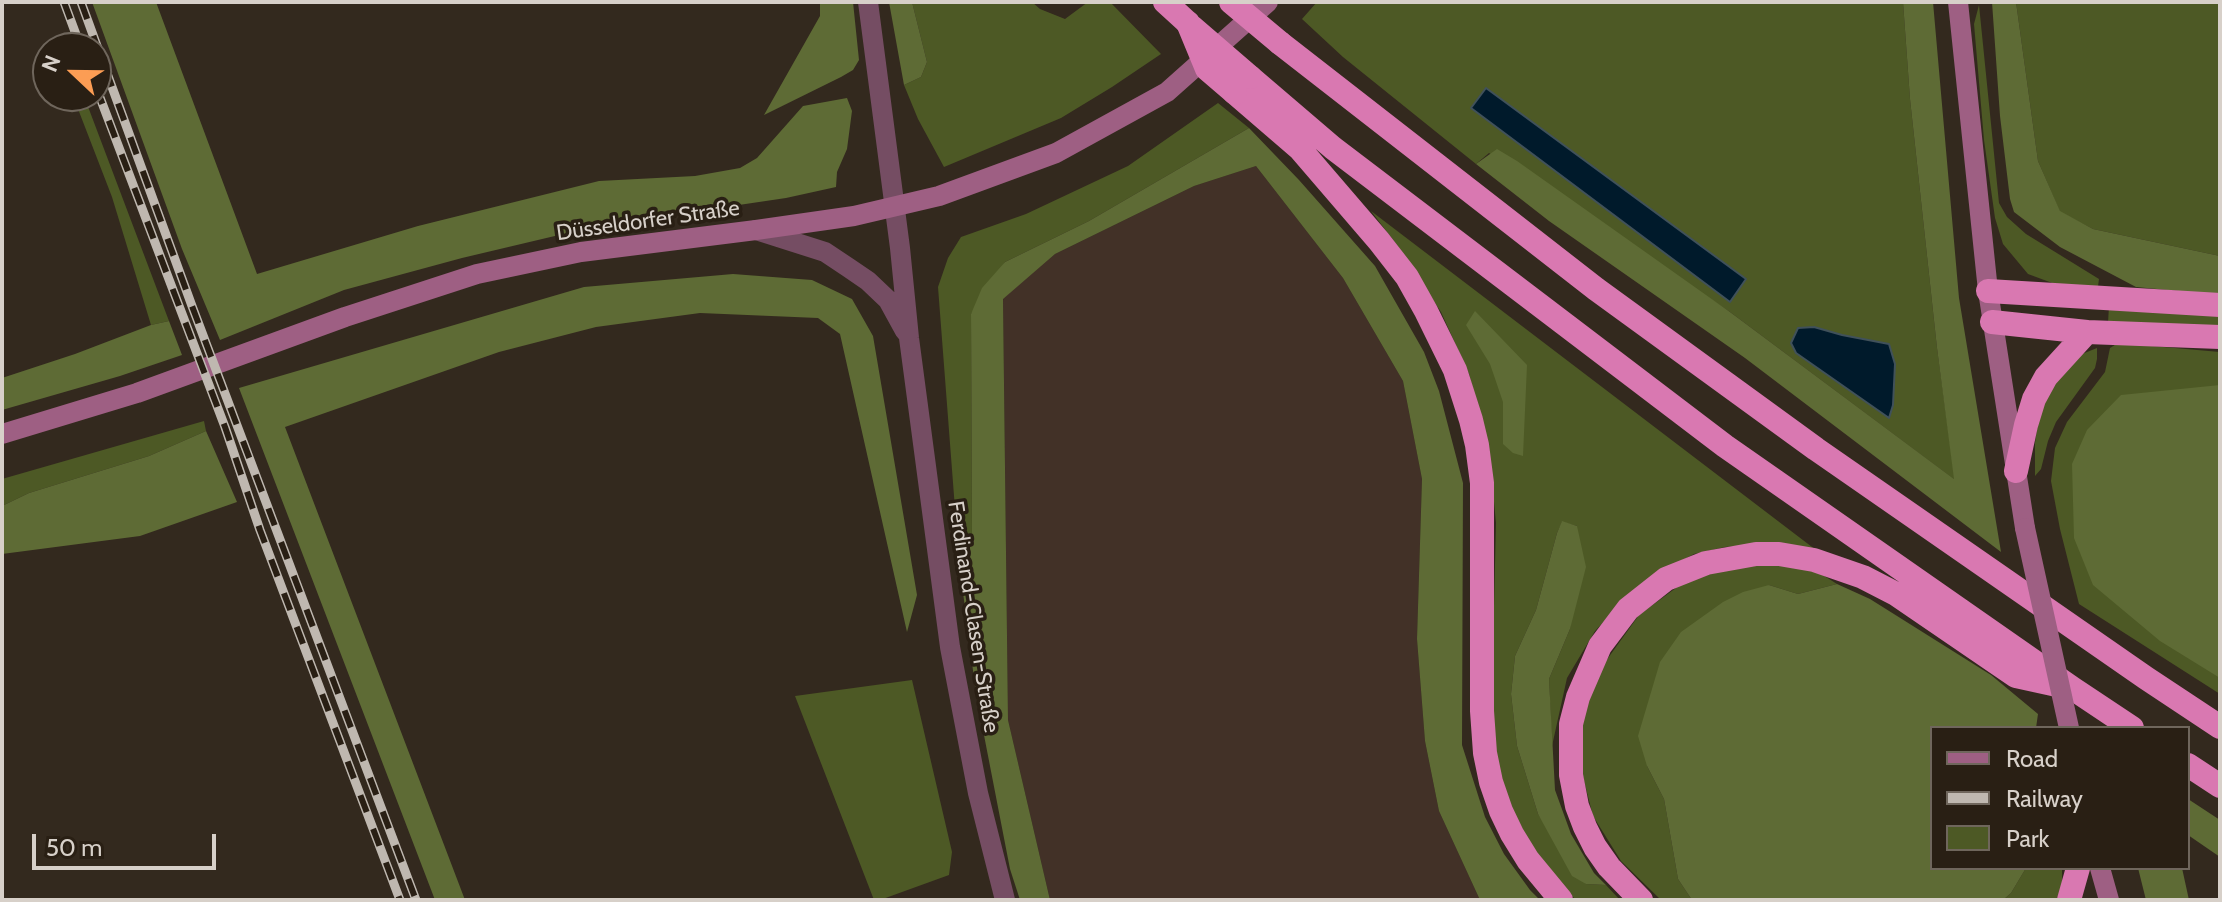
<!DOCTYPE html>
<html>
<head>
<meta charset="utf-8">
<style>
	body { margin:0 }
	#map { position:relative; width:2222px; height:902px; overflow:hidden; background:#33291e; font-family:Cabin,sans-serif }
	canvas { display:block }
	.frame { position:absolute; inset:0; border:4px solid #d7d0c9; pointer-events:none }
	.legend { position:absolute; left:1930px; top:726px; width:260px; height:144px; box-sizing:border-box; background:#291f14; border:2px solid #6f665c; margin:0; padding:10px 14px; list-style:none; font-size:24px; color:#d7d0c9 }
	.legend li { display:flex; align-items:center; gap:16px; height:40px }
	.legend b { width:40px; border:2px solid #6f665c }
	.north { position:absolute; left:32px; top:32px; width:80px; height:80px; box-sizing:border-box; background:#291f14; border:2px solid #6f665c; border-radius:50%; rotate:292deg; font-size:22px; font-weight:700; line-height:32px; text-align:center; color:#d7d0c9 }
	.north::after { content:''; display:block; margin:auto; width:28px; height:36px; background:#fc9d54; clip-path:polygon(50% 0,100% 100%,50% 72%,0 100%) }
	.scale { position:absolute; left:32px; top:834px; width:184px; height:36px; box-sizing:border-box; border:4px solid #d7d0c9; border-top:0; padding-left:10px; font-size:24px; line-height:28px; white-space:nowrap; color:#d7d0c9; -webkit-text-stroke:6px #291f14; paint-order:stroke }
</style>
</head>
<body>
<div id="map">
<canvas width="2222" height="902"></canvas>
<div class="frame"></div>
<ul class="legend">
<li><b style="height:10px;background:#9e5f83"></b>Road</li>
<li><b style="height:10px;background:#bfb8b0"></b>Railway</li>
<li><b style="height:22px;background:#4d5925"></b>Park</li>
</ul>
<div class="north">N</div>
<div class="scale">50 m</div>
</div>
<script>
const g = document.querySelector('canvas').getContext('2d');
g.lineJoin = 'round';
function fillPath(path, color) { g.fillStyle = color; g.fill(path, 'evenodd'); }
const poly = rows => new Path2D(rows.map(r => 'M' + r).join(''));
function trace(path, color, width, dash) { g.strokeStyle = color; g.lineWidth = width; g.lineCap = dash ? 'butt' : 'round'; g.setLineDash(dash || []); g.stroke(path); }
function label(font, color, halo, rows, align = 'center') {
  g.font = font + ' Cabin,sans-serif'; g.lineWidth = 7; g.setLineDash([]); g.textBaseline = 'middle'; g.strokeStyle = halo; g.fillStyle = color; for (const [text, x, y, turn = 0] of rows) {
    g.save(); g.translate(x, y); g.rotate((+turn || 0) * Math.PI / 180); g.textAlign = isNaN(turn) ? turn : align; if (halo) g.strokeText(text, 0, 0); g.fillText(text, 0, 0); g.restore();
  }
}
fillPath(poly([
	[1256,166,1343,278,1403,381,1422,479,1417,639,1425,741,1439,811,1480,900,1050,900,1008,720,1003,298,1055,254,1194,186]
]), '#423127');
fillPath(poly([
	[912,2,1032,2,1040,9,1065,19,1088,2,1110,2,1161,54,1112,87,1061,118,944,167,918,119,904,85,921,77,927,62],
	[1317,2,1903,2,1910,99,1937,348,1955,480,1730,312,1489,153,1476,164,1343,57,1302,19],
	[2016,2,2220,2,2220,256,2093,229,2060,212,2038,161],
	[1979,5,1999,203,2007,217,2026,234,2099,279,2097,294,2063,287,2028,274,2003,244,1995,218,1984,140,1974,24],
	[73,96,84,96,169,321,151,325,112,197],
	[1218,103,1249,128,1089,221,1005,262,971,314,972,544,959,561,938,287,948,258,961,237,1026,214,1128,166],
	[1371,211,1816,550,1764,544,1725,547,1694,554,1656,574,1624,600,1595,631,1567,678,1552,746,1549,679,1570,629,1577,526,1562,522,1557,533,1536,610,1515,656,1511,694,1517,746,1538,814,1586,884,1606,885,1620,900,1576,900,1554,878,1518,828,1498,782,1491,730,1496,523,1489,449,1469,374,1441,312,1397,245],
	[2109,306,2220,315,2220,331,2108,323],
	[2118,343,2220,352,2220,694,2079,604,2060,529,2051,481,2055,448,2067,422,2105,372,2110,348],
	[2097,348,2097,359,2095,368,2056,422,2048,441,2041,469,2035,476,2035,443,2039,415,2045,395,2077,356],
	[204,421,206,431,149,456,29,493,2,506,2,479],
	[1777,564,1815,570,1837,584,1798,594,1769,585,1647,766,1664,799,1678,879,1692,900,1661,900,1621,861,1593,816,1579,761,1584,711,1603,665,1639,615,1680,585,1727,567],
	[912,680,952,852,949,875,880,900,874,900,795,696],
	[2026,868,2062,868,2062,888,2056,900,2003,900,2011,893]
]), '#4d5925');
fillPath(poly([
	[92,2,156,2,257,274,418,226,599,181,695,176,740,168,757,158,803,106,847,98,852,111,847,149,837,172,836,187,786,198,597,226,462,258,344,290,220,340,182,249],
	[820,2,853,2,859,60,853,70,841,77,764,115,820,16],
	[889,2,912,2,927,62,921,77,904,85],
	[1903,2,1933,2,1959,298,2001,552,1745,358,1549,221,1476,164,1497,149,1517,161,1730,312,1954,479,1937,348,1910,99],
	[1992,2,2016,2,2038,161,2060,211,2093,229,2220,256,2220,295,2136,287,2060,247,2014,212,2010,199,2000,116],
	[1249,128,1299,180,1375,266,1424,352,1439,391,1463,483,1462,745,1485,817,1504,854,1530,890,1540,900,1480,900,1439,811,1425,741,1417,639,1422,479,1403,381,1343,278,1256,166,1194,186,1055,254,1003,299,1008,720,1050,900,1020,900,1010,869,976,694,959,561,972,544,971,314,982,288,1005,262,1089,221],
	[733,274,812,280,852,299,873,336,917,595,907,632,840,334,818,318,700,313,596,327,499,352,285,427,465,900,435,900,239,388,584,287],
	[1475,311,1527,365,1523,456,1513,453,1503,444,1503,402,1490,364,1466,325],
	[169,321,182,355,120,376,2,410,2,378,75,354,151,325],
	[2220,385,2220,678,2160,641,2093,585,2074,538,2072,464,2087,430,2121,395],
	[206,431,237,502,140,536,2,554,2,506,29,493,149,456],
	[1562,521,1577,526,1586,567,1570,629,1549,679,1555,790,1571,834,1594,873,1606,885,1586,884,1572,876,1538,814,1517,746,1511,694,1515,656,1536,610,1557,533],
	[1837,584,1870,599,1991,675,2038,714,2036,728,1932,728,1932,868,2026,868,2011,893,2003,900,1692,900,1678,879,1664,799,1647,766,1638,736,1660,662,1681,632,1723,602,1743,592,1769,585,1798,594],
	[2188,799,2220,820,2220,857,2188,835],
	[2138,868,2182,868,2189,900,2146,900]
]), '#5e6b35');
const water = poly([
	[1486,88,1746,279,1730,302,1471,108,1486,88],
	[1814,327,1842,335,1889,344,1895,364,1893,405,1889,418,1796,353,1791,343,1798,328,1814,327]
]);
fillPath(water, '#001a2b');
trace(water, '#40515a', 2);
trace(poly([
	[868,2,900,248,909,338,950,647,978,793,1005,900],
	[756,230,825,252,849,268,868,281,888,300,905,331]
]), '#754d63', 20);
trace(poly([
	[1958,2,1988,291,2025,528],
	[2,434,137,393,345,317,477,274,581,252,756,230,854,216,939,196,1056,153,1167,92,1268,2],
	[2100,868,2109,900]
]), '#9e5f83', 20);
trace(poly([
	[1165,2,1188,23],
	[1280,43,1596,289,1816,449,2146,678,2220,727],
	[1250,77,1333,148,1725,446,2072,688,2132,728],
	[1235,93,1300,149,1379,241,1407,277,1426,311,1455,370,1471,420,1477,445,1482,483,1482,711,1485,753,1491,782,1501,811,1512,834,1528,860,1561,900],
	[1988,291,2220,305],
	[1992,322,2087,332],
	[2016,471,2026,425,2034,399,2046,377,2087,332,2220,337],
	[2188,765,2220,786],
	[1641,900,1609,867,1595,847,1585,827,1577,806,1571,775,1571,724,1578,697,1600,646,1628,609,1666,579,1706,563,1756,554,1779,554,1814,560,1863,577,1896,594,2016,676,2057,685],
	[2069,900,2078,868]
]), '#d978b1', 24);
const rail = poly([
	[64,2,81,48],
	[81,2,192,306,416,900],
	[96,87,225,427,260,530,400,900]
]);
trace(rail, '#bfb8b0', 9);
trace(rail, '#291f14', 6, [18]);
trace(poly([
	[2025,528,2069,728]
]), '#9e5f83', 20);
trace(poly([
	[1231,2,1280,43],
	[1188,23,1207,69,1235,93],
	[1192,27,1250,77]
]), '#d978b1', 24);
label('22px', '#d7d0c9', '#291f14', [
	["Düsseldorfer Straße",648,221,-8],
	["Ferdinand-Clasen-Straße",973,617,81]
]);
</script>
</body>
</html>
